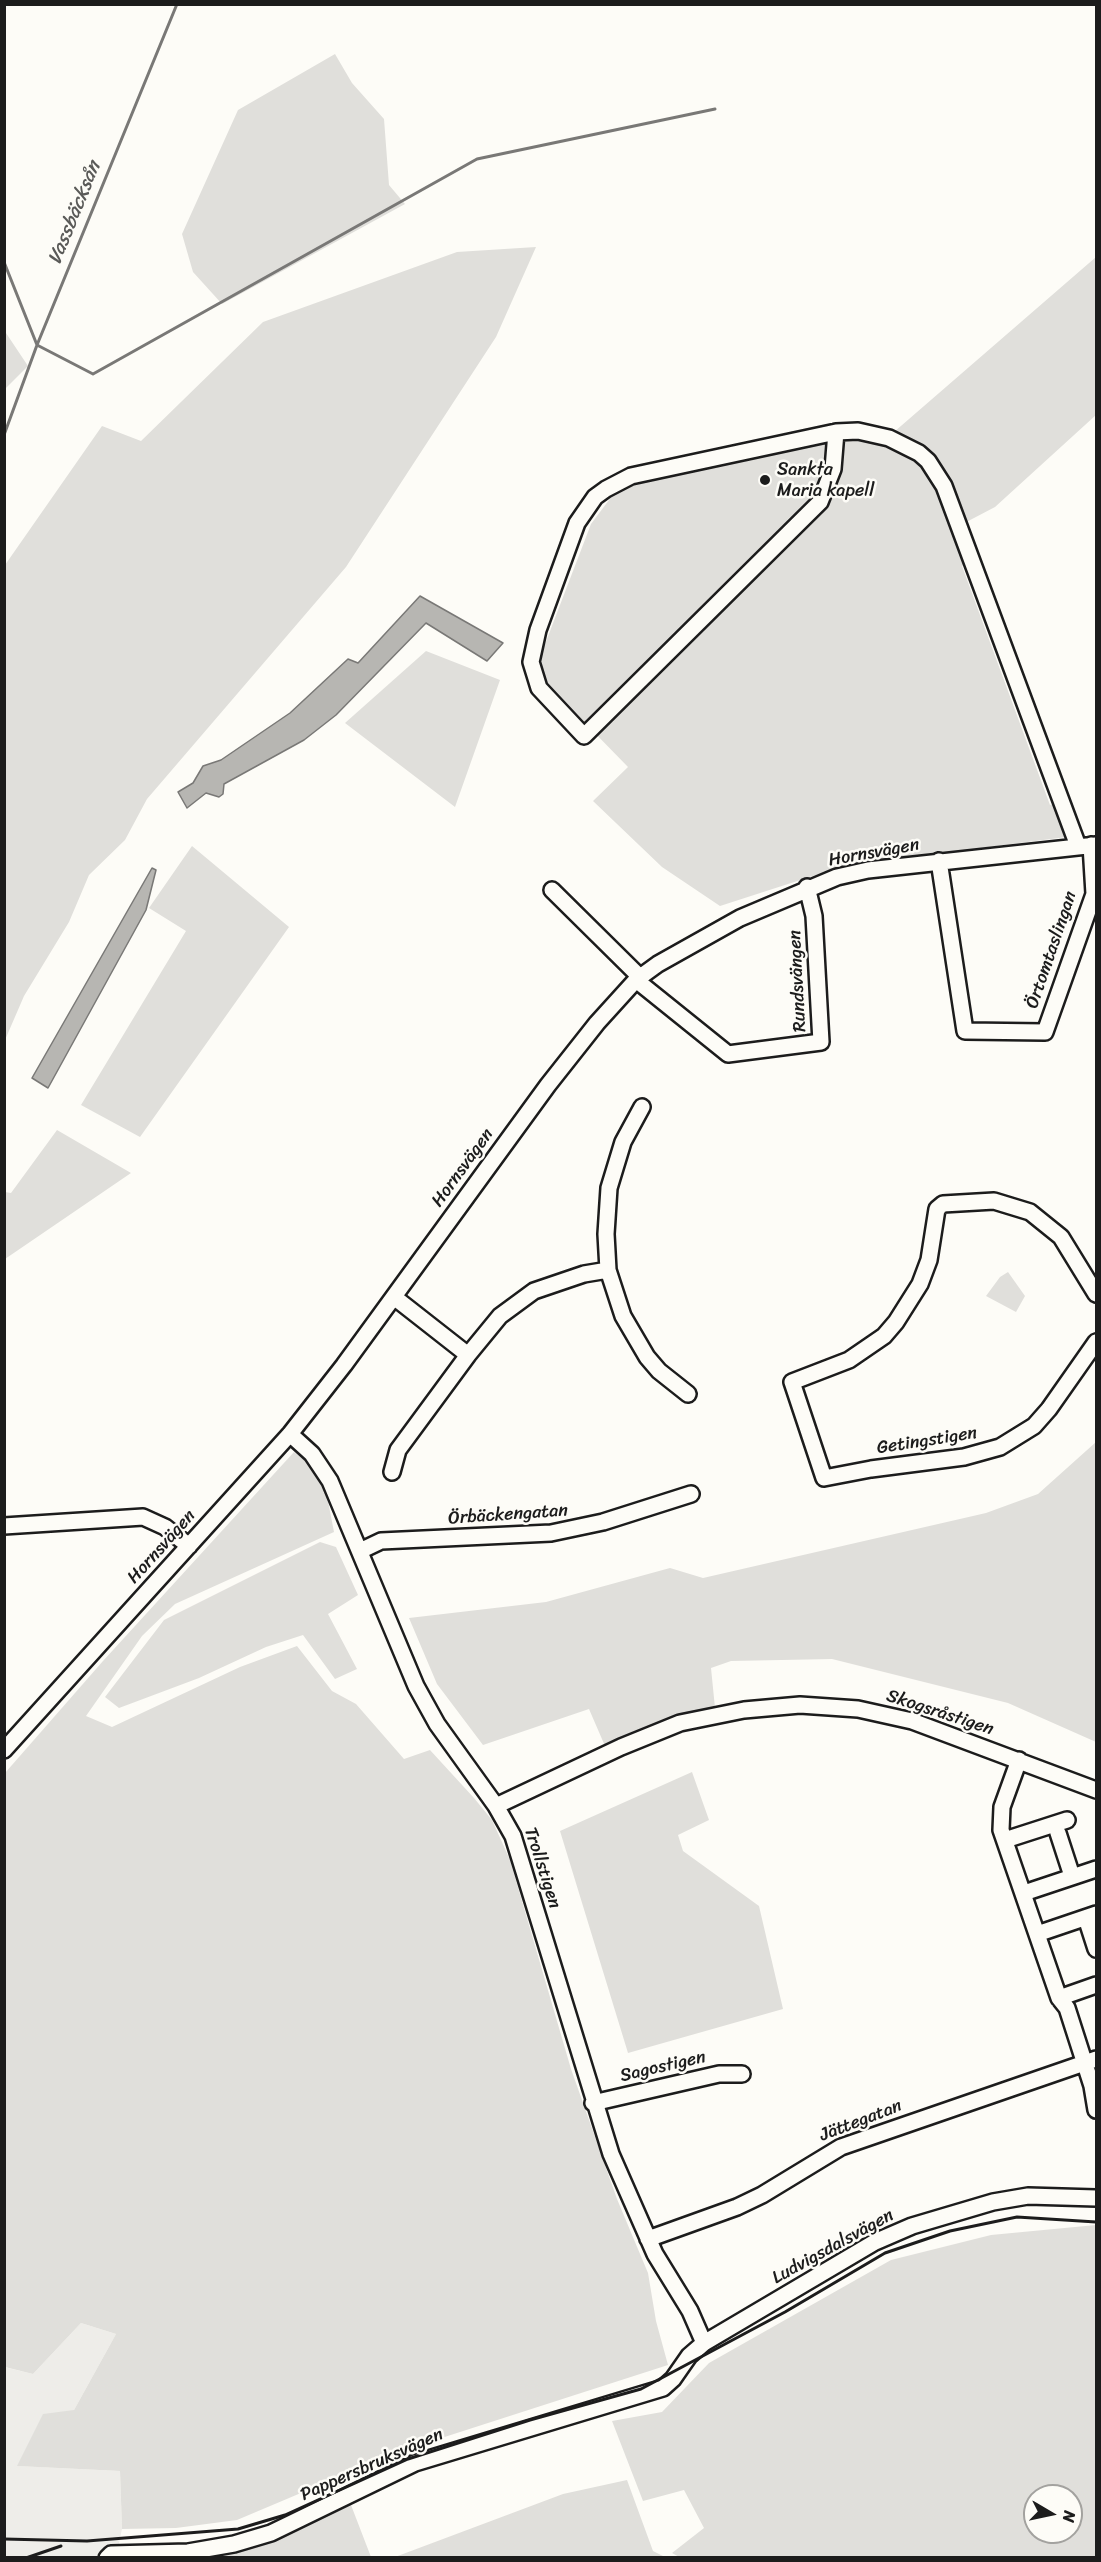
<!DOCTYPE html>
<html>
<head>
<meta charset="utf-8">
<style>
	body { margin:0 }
	#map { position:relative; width:1101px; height:2562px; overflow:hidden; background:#fdfcf7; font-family:Sriracha,sans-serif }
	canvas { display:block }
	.frame { position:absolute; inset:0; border:6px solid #1c1c1c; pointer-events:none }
	.north { position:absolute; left:1023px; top:2484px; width:60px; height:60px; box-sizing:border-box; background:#fdfcf7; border:2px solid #a3a29f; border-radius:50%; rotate:99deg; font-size:16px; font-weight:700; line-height:24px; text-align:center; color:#1c1c1c }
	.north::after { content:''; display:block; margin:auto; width:21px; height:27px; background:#1c1c1c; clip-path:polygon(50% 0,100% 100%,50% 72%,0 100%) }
</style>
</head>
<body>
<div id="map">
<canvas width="1101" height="2562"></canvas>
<div class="frame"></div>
<div class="north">N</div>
</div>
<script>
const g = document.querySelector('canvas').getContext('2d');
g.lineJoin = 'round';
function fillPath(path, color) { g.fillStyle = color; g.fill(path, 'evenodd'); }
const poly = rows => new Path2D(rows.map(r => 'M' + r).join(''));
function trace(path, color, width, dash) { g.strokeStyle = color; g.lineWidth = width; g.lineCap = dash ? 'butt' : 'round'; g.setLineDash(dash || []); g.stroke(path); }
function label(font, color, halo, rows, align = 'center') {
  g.font = font + ' Sriracha,sans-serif'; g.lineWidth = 5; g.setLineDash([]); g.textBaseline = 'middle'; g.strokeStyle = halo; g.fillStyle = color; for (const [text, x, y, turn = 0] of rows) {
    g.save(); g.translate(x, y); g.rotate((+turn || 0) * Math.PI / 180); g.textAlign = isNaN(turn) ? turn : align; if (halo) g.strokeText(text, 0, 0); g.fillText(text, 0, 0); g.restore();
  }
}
fillPath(poly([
	[81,2323,116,2334,74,2410,18,2466,120,2471,122,2529,116,2557,5,2557,4,2367,33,2374]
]), '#eeede9');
fillPath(poly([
	[335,54,352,83,384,119,389,185,405,204,222,304,193,272,182,234,238,110],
	[536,247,496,337,346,567,147,799,125,840,89,875,69,922,24,996,5,1040,5,565,102,426,141,441,263,322,457,252],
	[1096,257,1096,415,995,507,953,529,968,564,962,566,1050,805,1056,803,1067,837,885,860,822,873,720,906,662,867,593,801,628,767,546,683,541,667,542,652,591,524,618,488,641,479,804,442,894,432],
	[4,330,28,366,5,389,4,389],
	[426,651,500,680,455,807,345,723],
	[192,846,289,927,140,1137,81,1105,186,931,149,908],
	[57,1130,131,1173,5,1259,5,1192,11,1193],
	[1008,1272,1025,1296,1016,1312,986,1296,1000,1277],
	[1096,1442,1096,1742,1008,1703,832,1659,731,1661,711,1668,715,1708,682,1717,605,1746,589,1709,483,1745,437,1684,409,1618,546,1602,670,1568,703,1578,986,1513,1038,1494],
	[294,1452,318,1471,328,1501,334,1532,175,1604,142,1636,86,1716,112,1727,240,1667,297,1646,332,1691,356,1704,404,1759,430,1750,474,1798,492,1820,510,1860,571,2069,617,2199,648,2273,656,2321,668,2365,398,2452,237,2520,176,2528,122,2529,120,2471,17,2466,43,2414,74,2410,116,2334,81,2323,33,2374,5,2367,5,1773,103,1661],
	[320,1542,336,1547,358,1595,328,1614,357,1669,335,1679,303,1635,266,1647,199,1678,119,1708,105,1697,164,1620],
	[692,1772,709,1820,678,1835,683,1851,759,1906,783,2009,628,2053,560,1831],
	[1096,2225,1096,2557,681,2558,672,2553,704,2528,684,2490,643,2501,612,2421,662,2412,709,2363,891,2260,991,2235],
	[1035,2496,1071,2496,1071,2532,1035,2532],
	[627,2480,653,2551,665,2557,395,2557,563,2494],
	[351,2505,371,2557,216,2558,234,2552]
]), '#e0dfdb');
const water = poly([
	[420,596,503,643,487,661,426,623,336,715,304,740,224,784,223,794,219,797,206,793,187,808,178,792,193,783,203,766,221,760,290,713,348,659,358,663,420,596],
	[152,868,156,870,146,910,48,1088,32,1078,152,868]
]);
fillPath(water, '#b7b6b2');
trace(water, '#797876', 1.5);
trace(poly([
	[4,262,37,345,93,374,477,159,715,109],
	[4,435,37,345,177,4]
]), '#797876', 3);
const minor = poly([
	[836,432,833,469,820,502,584,736,539,688,531,662,538,630,577,523,595,497,606,489,631,476,836,432,858,431,889,438,919,453,928,461,944,486,1078,846],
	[939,861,965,1031,1045,1032,1094,894,1091,845],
	[552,890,640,977],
	[636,980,728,1054,821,1042,814,916,807,887],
	[642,1107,623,1142,609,1188,606,1234,608,1270,623,1316,647,1357,659,1371,688,1394],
	[1096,1294,1061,1237,1030,1212,994,1201,943,1204,937,1209,929,1260,920,1284,896,1322,884,1336,849,1360,792,1382,824,1478,871,1469,964,1457,1000,1447,1034,1426,1049,1409,1096,1342],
	[394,1297,468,1355],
	[290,1434,312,1454,330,1481,416,1686,437,1724,496,1806,513,1836,611,2154,655,2254,690,2311,704,2343],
	[392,1472,398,1450,468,1355,500,1316,534,1291,584,1274,608,1270],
	[4,1526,143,1517,165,1527,189,1546],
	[360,1551,381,1541,551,1533,603,1522,691,1494],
	[4,1750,290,1434,344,1365,548,1085,597,1023,636,980,658,964,740,918,837,877,868,870,1096,845],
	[1019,1760,1002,1807,1001,1830,1059,1998,1067,2008,1092,2086,1096,2110],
	[496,1806,621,1747,680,1723,744,1710,800,1705,858,1709,912,1721,1096,1790],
	[1058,1833,1072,1876],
	[1005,1840,1067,1820],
	[1024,1893,1096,1869],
	[1086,1918,1096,1949],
	[1037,1934,1096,1914],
	[1059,1998,1096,1985],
	[593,2103,719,2074,742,2074],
	[648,2239,737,2207,762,2195,841,2147,1096,2059],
	[107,2558,111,2554,188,2552,234,2544,271,2533,415,2463,663,2388,673,2379,689,2356,704,2343,875,2242,912,2226,993,2202,1028,2196,1096,2198]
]);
trace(minor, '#1c1c1c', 20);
trace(minor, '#fdfcf7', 15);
trace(poly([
	[4,2539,87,2541,238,2529,285,2515,408,2459,530,2420,641,2389,785,2312,885,2253,950,2231,1017,2217,1096,2222],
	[26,2558,61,2546]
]), '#1c1c1c', 3);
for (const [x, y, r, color] of [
	[765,480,6,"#1c1c1c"]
]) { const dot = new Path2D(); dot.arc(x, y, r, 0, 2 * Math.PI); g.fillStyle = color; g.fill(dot); trace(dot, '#fdfcf7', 2); }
label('18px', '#1c1c1c', '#fdfcf7', [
	["Sankta",777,470],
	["Maria kapell",777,491]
], 'left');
label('18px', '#1c1c1c', '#fdfcf7', [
	["Hornsvägen",874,853,-10],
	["Örtomtaslingan",1052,950,-71],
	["Rundsvängen",798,981,-93],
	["Hornsvägen",463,1168,-54],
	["Getingstigen",927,1441,-9],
	["Örbäckengatan",508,1515,-4],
	["Hornsvägen",162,1547,-48],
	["Skogsråstigen",940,1713,18],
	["Trollstigen",542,1868,72],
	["Sagostigen",663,2067,-13],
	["Jättegatan",861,2121,-21],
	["Ludvigsdalsvägen",833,2247,-29],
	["Pappersbruksvägen",372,2465,-24]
]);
label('italic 20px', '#5a5a58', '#fdfcf7', [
	["Vassbäcksån",75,213,-68]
]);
</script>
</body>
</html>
